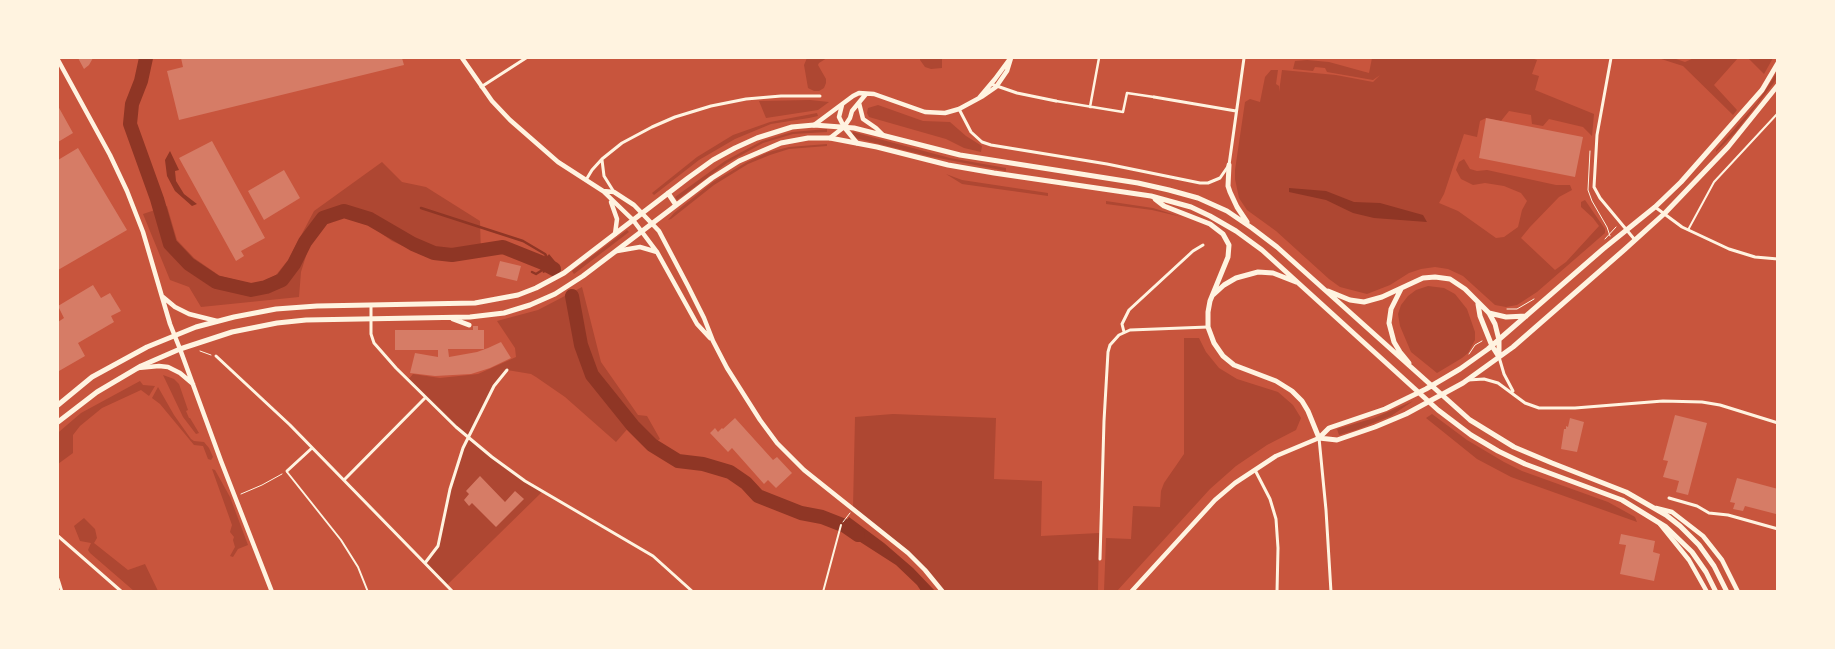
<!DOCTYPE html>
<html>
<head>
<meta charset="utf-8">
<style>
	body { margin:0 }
	#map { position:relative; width:1835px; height:649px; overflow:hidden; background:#c8553d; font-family:"Archivo Narrow",sans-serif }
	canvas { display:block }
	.frame { position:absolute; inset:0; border:59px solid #fff3e0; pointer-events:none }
</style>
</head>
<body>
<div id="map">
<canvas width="1835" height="649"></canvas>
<div class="frame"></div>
</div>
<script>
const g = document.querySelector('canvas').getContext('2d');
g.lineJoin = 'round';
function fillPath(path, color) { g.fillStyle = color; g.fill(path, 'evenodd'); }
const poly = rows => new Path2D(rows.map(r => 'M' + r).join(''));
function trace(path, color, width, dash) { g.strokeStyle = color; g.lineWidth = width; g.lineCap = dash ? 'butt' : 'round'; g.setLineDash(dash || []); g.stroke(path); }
fillPath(poly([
	[807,58,827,58,819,63,818,65,826,79,826,83,824,88,819,91,814,91,808,88,804,65],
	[920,58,942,59,942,68,931,69,925,67,920,60],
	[1372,58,1504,58,1509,59,1531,58,1537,60,1532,74,1539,76,1535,90,1594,114,1592,136,1583,127,1549,119,1543,126,1532,124,1531,115,1509,111,1501,121,1486,118,1480,121,1477,137,1464,134,1444,194,1439,203,1458,211,1496,238,1504,237,1518,227,1522,210,1527,201,1521,193,1504,186,1485,183,1473,185,1461,179,1456,170,1459,162,1464,159,1470,169,1477,171,1487,170,1556,185,1570,185,1572,190,1559,197,1530,227,1521,238,1555,270,1566,262,1599,226,1593,218,1581,207,1581,202,1585,200,1605,229,1605,233,1537,292,1517,305,1506,307,1495,305,1463,276,1448,269,1435,267,1421,269,1409,273,1390,285,1367,294,1340,287,1329,279,1276,231,1247,210,1239,198,1235,179,1235,170,1245,102,1250,99,1260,102,1265,77,1271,70,1278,70,1276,84,1279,86,1279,92,1282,70,1336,75,1373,82,1380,75,1373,80,1327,72,1325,68,1315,67,1313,71,1293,69,1295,61,1307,60,1329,62,1369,73],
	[1658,58,1673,58,1685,62,1694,58,1738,58,1714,85,1737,110,1733,115,1683,66],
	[1748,58,1773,58,1764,74],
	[1777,72,1777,78,1773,84,1735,133,1716,152,1716,150,1757,103],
	[810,100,829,102,818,110,766,118,759,101],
	[878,105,923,121,950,122,966,136,982,146,981,152,964,148,946,139,869,117,867,113,868,108],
	[817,113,818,116,809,118,771,124,735,139,699,160,654,195,652,193,697,157,733,135,770,122],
	[827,129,827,132,793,134,763,143,727,163,677,200,675,197,725,161,762,141,792,132],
	[853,132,950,158,1006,168,1006,171,928,156,855,138,852,134],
	[827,144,827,146,789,149,770,155,748,164,714,185,671,219,668,220,674,213,713,182,747,162,769,152,789,147],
	[382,162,402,182,426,187,480,221,481,256,461,258,423,255,392,241,362,220,340,215,324,224,310,243,301,272,299,297,201,307,189,287,170,280,143,214,167,206,177,240,194,258,220,276,252,284,263,281,276,275,288,260,314,211],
	[946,174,962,180,1048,193,1048,196,962,184],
	[1106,201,1153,208,1182,217,1152,210,1106,204],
	[627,230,629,232,574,274,572,271],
	[1428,286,1444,288,1455,294,1467,309,1475,332,1475,340,1468,353,1462,358,1437,373,1411,352,1400,326,1398,314,1401,305,1408,296,1416,290],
	[582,287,601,362,638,415,647,416,660,439,651,445,630,426,616,442,565,397,536,377,531,374,507,370,499,378,468,438,542,492,447,585,425,563,438,546,450,489,468,438,408,380,413,374,440,378,478,374,516,357,515,348,497,321,538,310],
	[1184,338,1199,338,1206,352,1219,368,1237,379,1278,392,1293,405,1301,418,1296,430,1267,445,1236,466,1210,489,1117,591,1104,591,1106,538,1131,539,1133,506,1160,507,1161,491,1164,483,1184,454],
	[163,375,174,379,179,384,188,410,186,411,189,418,190,418,199,433,196,434,183,417],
	[140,381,143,385,155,386,149,396,141,390,102,408,80,426,73,435,73,453,58,464,58,433,60,431,81,413],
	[158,387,174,415,191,439,194,441,204,442,209,448,213,457,211,460,208,459,203,446,194,445,160,404,152,398],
	[1413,401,1391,416,1356,430,1339,435,1337,429,1374,418],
	[893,414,996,418,994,479,1042,481,1041,536,1099,533,1098,591,943,591,925,570,853,508,855,417],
	[1432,414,1467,440,1504,462,1522,471,1608,502,1635,517,1637,522,1511,477,1477,459,1426,418],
	[212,469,215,470,230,497,248,545,238,549,233,557,230,556,235,547,233,540,234,537,230,532,232,525],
	[84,518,95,529,97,538,94,543,128,570,145,564,158,591,134,591,90,553,88,550,91,543,80,541,74,526]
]), '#ae4732');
fillPath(poly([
	[170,151,179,170,175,171,176,181,184,194,197,204,192,206,175,191,167,176,165,160],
	[1289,188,1326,191,1354,202,1380,203,1423,215,1427,222,1374,218,1353,213,1326,200,1289,192],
	[549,254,558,265,554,269,543,273,541,266],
	[849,517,884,543,913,568,935,591,921,591,917,585,896,565,854,538,855,533,843,526]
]), '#8f3625');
trace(poly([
	[421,208,523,241,545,254,548,259],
	[532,272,536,274,544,269]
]), '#8f3625', 2.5);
trace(poly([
	[146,58,141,81,132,104,130,124,157,199,170,244,189,264,216,282,251,290,266,287,282,280,294,264,305,242,323,218,344,211,370,219,413,244,434,253,452,255,503,247,543,263,554,269],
	[572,296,581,345,592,375,633,426,652,445,678,461,703,464,730,472,746,483,758,496,801,513,822,517,845,526,858,535]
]), '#8f3625', 14);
fillPath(poly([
	[78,58,93,58,89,65,84,69],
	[181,58,402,58,404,65,179,120,167,71,183,67],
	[58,106,73,133,58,142],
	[1486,118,1583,137,1575,177,1479,158],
	[212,141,265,238,241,251,244,256,236,261,179,158],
	[78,148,127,230,58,270,58,160],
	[284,170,300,198,264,220,248,191],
	[500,261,521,266,517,281,496,276],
	[93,285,101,298,110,293,121,311,111,316,114,322,78,343,85,356,59,371,58,367,58,322,64,318,58,306],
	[473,326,478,326,478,330,484,330,484,349,448,349,449,357,477,352,488,348,501,342,511,358,490,368,471,374,435,376,410,373,415,353,438,357,438,350,395,350,395,330,473,330],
	[1675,415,1707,423,1688,495,1676,492,1679,481,1663,477,1668,461,1663,460],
	[735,418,773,460,777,457,792,473,776,488,768,480,764,484,732,448,728,452,710,433,715,428,718,432,722,428,723,429],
	[1570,418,1584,422,1577,452,1561,449,1564,429,1566,429,1566,426,1568,427],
	[480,476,505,502,515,491,524,499,496,527,472,503,469,506,464,500,469,494,466,491],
	[1737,478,1778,489,1776,514,1745,506,1743,511,1733,509,1735,503,1730,502],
	[1621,534,1655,541,1653,552,1660,554,1654,581,1620,574,1626,545,1619,544]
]), '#d67c66');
trace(poly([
	[1590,151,1588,190,1592,201,1607,227,1610,236],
	[1605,239,1616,227],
	[1507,309,1517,309,1534,299],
	[200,351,211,355],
	[1469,354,1475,345,1482,341],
	[241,494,262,485,282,474],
	[843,522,850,513]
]), '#fff3e0', 1);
trace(poly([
	[1688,230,1714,182,1778,113],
	[287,472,341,540,358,567,368,592],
	[823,592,841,525]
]), '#fff3e0', 2);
trace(poly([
	[1056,101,1123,112,1127,93,1154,97],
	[1090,107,1099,58]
]), '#fff3e0', 2.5);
trace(poly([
	[1611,58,1597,135,1594,187,1600,198,1635,240],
	[991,84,1017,93,1056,101],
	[481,87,526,58],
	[1154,97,1236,111],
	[959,109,971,132,982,142,991,145,1107,164,1200,183,1208,183,1220,178,1229,165,1244,58],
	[602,160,604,176,614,192],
	[586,180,592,170,602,159,622,143,652,127,675,117,711,106,746,99,781,96,820,96],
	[1655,207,1682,227,1729,249,1755,257,1778,259],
	[371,305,371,334,374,343,396,368,456,427,492,457,525,481,653,556,693,592],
	[1124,332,1122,324,1129,310,1193,251,1203,245],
	[216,356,290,425,453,592],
	[1499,357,1504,374,1513,391],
	[1468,380,1484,379,1498,383,1525,403,1539,408,1575,408,1663,401,1702,402,1720,405,1778,423],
	[1319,438,1326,510,1331,592],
	[1255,470,1270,499,1276,519,1278,548,1277,592],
	[287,471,312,448],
	[344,480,425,398],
	[1669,498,1697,506,1709,513,1728,515,1778,529],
	[58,536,122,592],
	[1100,559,1104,421,1108,352,1110,345,1119,335,1130,330,1208,327],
	[425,563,438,546,450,489,463,448,494,386,507,370],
	[58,579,62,592]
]), '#fff3e0', 3);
trace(poly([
	[462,58,492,101,510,120,558,162,603,191,633,220,657,252,697,324,710,338],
	[979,98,995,79,1009,60],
	[859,103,863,119,876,128,883,135],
	[842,105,839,117,844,127,857,143],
	[814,125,853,96,859,93,874,94,925,112,945,113,959,109,983,96,996,87,1007,71,1011,58],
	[830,138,844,127,850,118,852,111,866,94],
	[603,191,614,192,634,205,659,231,688,286,704,318,713,341,727,368,760,420,777,443,804,470,908,553,925,570,943,592],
	[611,202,617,219,615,234],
	[617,251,640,247,657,252],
	[180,349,221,461,272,592],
	[138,368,159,366,168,367,180,373,193,384]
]), '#fff3e0', 4.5);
trace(poly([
	[58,60,110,155,127,191,143,232,170,324,180,349],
	[163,297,175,307,189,314,217,321],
	[1656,508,1672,512,1703,536,1722,560,1738,592],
	[1660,524,1689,560,1707,592],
	[1131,592,1215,500,1235,483,1276,456,1319,438]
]), '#fff3e0', 4.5);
trace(poly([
	[1229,165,1228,186,1230,192,1237,207,1247,222],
	[668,193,676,205],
	[1155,199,1164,206,1210,224,1223,234,1229,245,1228,257,1210,301,1208,312,1208,327,1214,343,1223,356,1234,365,1276,381,1292,391,1302,401,1308,411,1319,438],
	[1401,289,1391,309,1389,323,1394,342,1400,352,1409,363],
	[1328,291,1350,300,1364,302,1382,297,1423,278,1435,277,1450,279,1465,289,1489,313,1495,324,1499,340,1499,357],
	[1213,295,1224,285,1236,278,1258,272,1273,273,1296,282],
	[1478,304,1480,316,1492,346,1499,357],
	[1489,313,1506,317,1526,316],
	[453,319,469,325],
	[58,405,92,377,147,347,196,327,234,317,276,309,317,306,475,303,518,295,536,288,564,273,688,178,713,160,735,148,757,138,792,127,814,125,854,128,960,155,1138,183,1169,190,1198,198,1227,211,1252,228,1277,247,1470,420,1514,447,1552,463,1626,492,1666,515,1680,526,1699,545,1714,566,1727,592],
	[58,422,97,392,141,366,180,349,232,332,277,323,306,320,470,317,504,313,530,305,555,294,583,276,712,178,739,161,781,143,808,138,830,138,877,147,948,165,994,173,1151,196,1191,207,1210,216,1236,231,1262,250,1438,410,1471,435,1498,451,1525,464,1622,500,1666,527,1692,552,1706,572,1716,592],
	[1319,438,1329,428,1385,409,1426,389,1460,369,1488,349,1603,249,1655,207,1681,182,1762,90,1778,63],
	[1319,438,1337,440,1375,427,1406,414,1463,383,1513,347,1624,250,1665,213,1728,147,1778,85]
]), '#fff3e0', 5);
</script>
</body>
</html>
